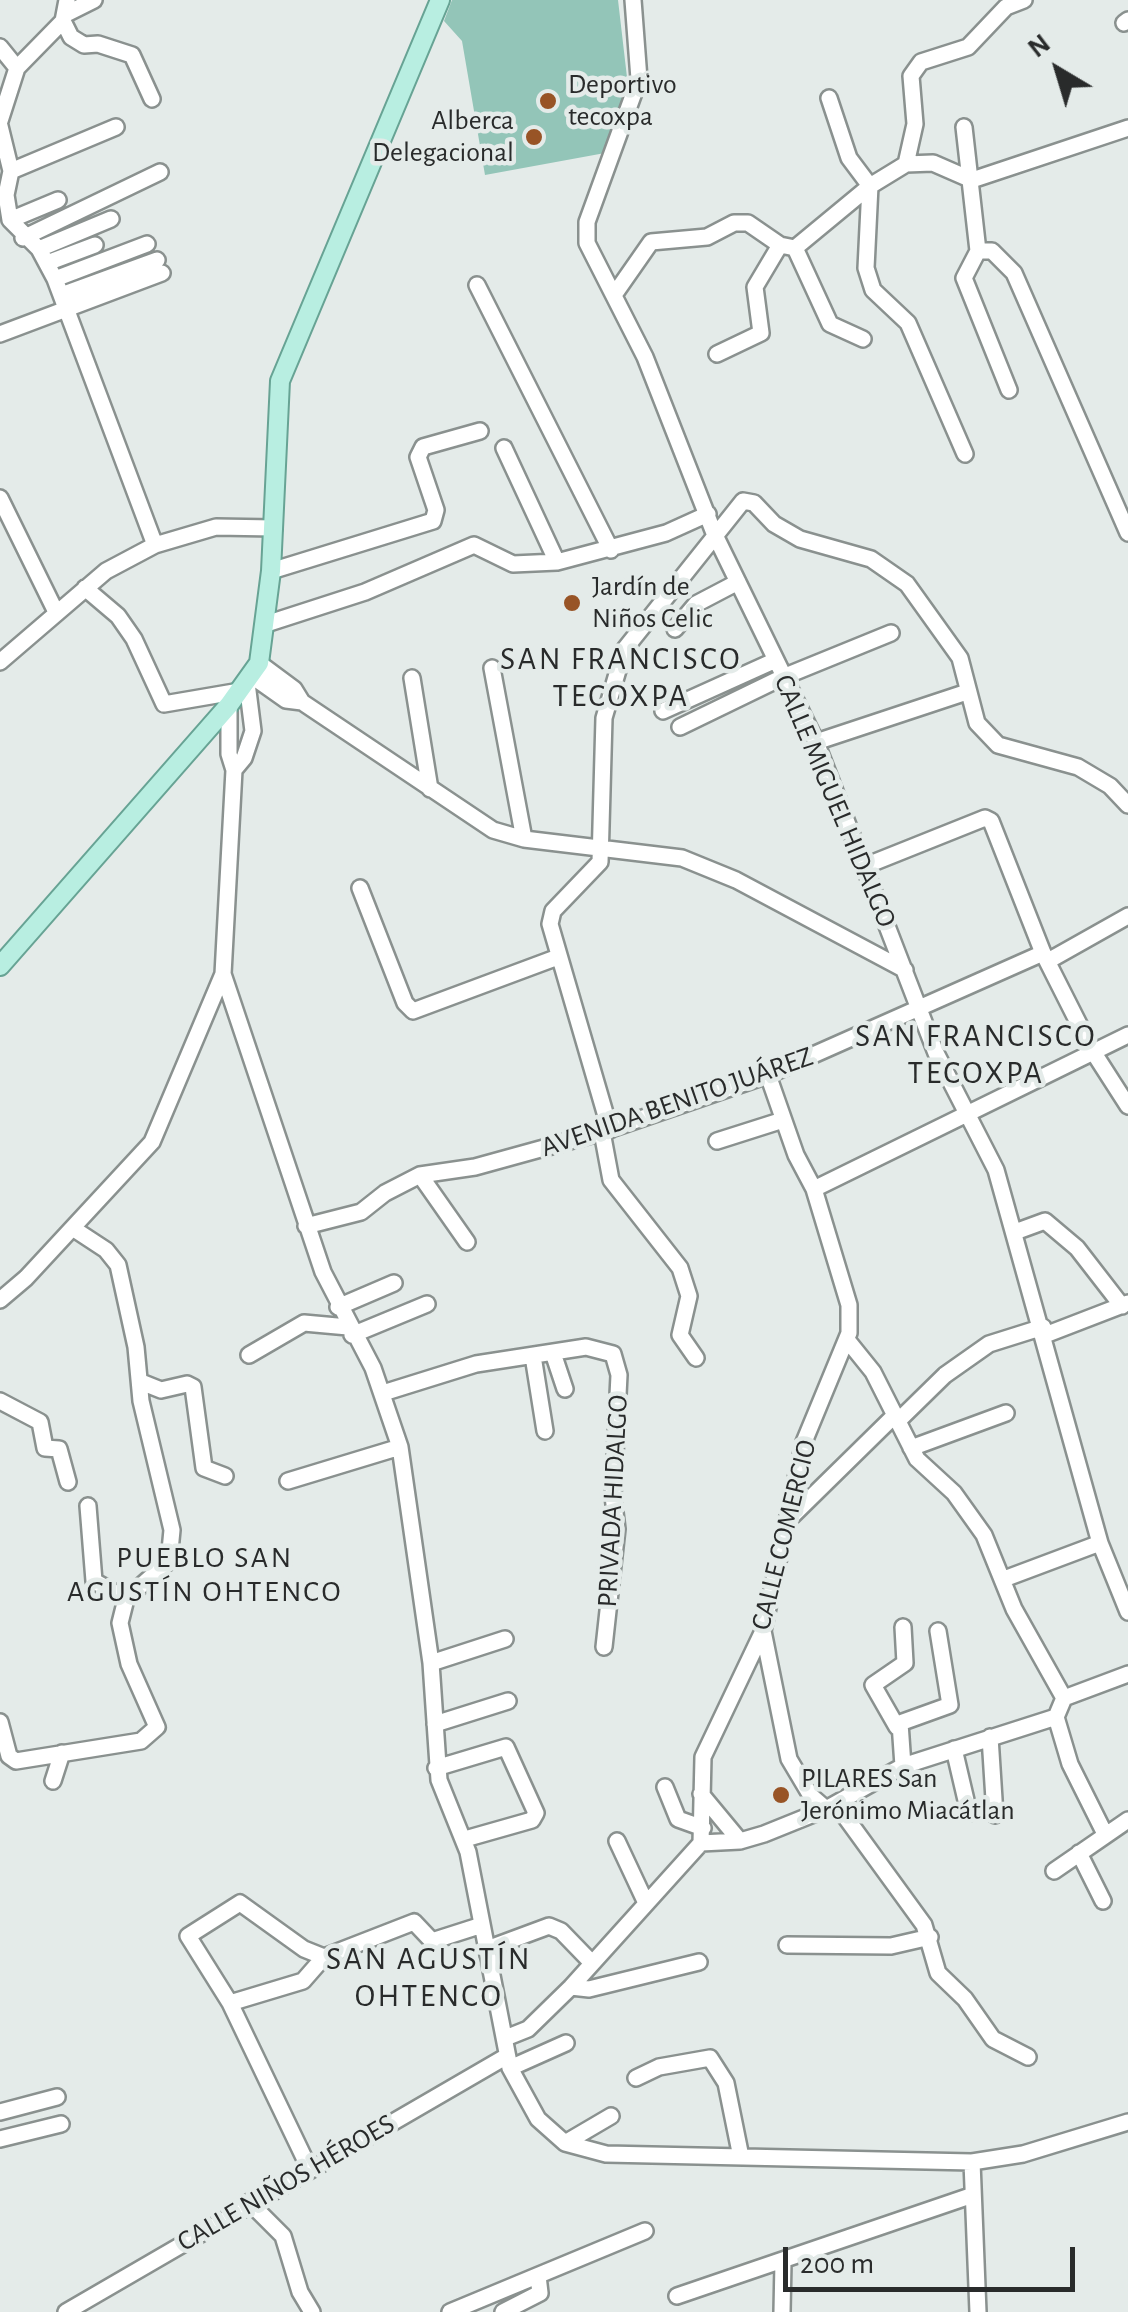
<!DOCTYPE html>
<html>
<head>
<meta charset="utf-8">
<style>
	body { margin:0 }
	#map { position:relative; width:1128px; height:2312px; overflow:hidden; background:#e4ebe9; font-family:"Alegreya Sans",sans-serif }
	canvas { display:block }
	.north { position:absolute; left:1008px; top:20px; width:100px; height:100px; -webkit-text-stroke:8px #e4ebe9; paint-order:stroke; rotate:322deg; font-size:28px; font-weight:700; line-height:40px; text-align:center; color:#292b2b }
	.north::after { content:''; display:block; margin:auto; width:35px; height:45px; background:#292b2b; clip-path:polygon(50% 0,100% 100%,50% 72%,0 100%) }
	.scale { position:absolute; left:783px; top:2247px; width:292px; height:45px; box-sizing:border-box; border:5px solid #292b2b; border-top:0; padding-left:12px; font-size:30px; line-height:35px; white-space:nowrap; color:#292b2b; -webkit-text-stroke:8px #e4ebe9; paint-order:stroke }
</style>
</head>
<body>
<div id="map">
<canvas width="1128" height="2312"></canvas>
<div class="north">N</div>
<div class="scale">200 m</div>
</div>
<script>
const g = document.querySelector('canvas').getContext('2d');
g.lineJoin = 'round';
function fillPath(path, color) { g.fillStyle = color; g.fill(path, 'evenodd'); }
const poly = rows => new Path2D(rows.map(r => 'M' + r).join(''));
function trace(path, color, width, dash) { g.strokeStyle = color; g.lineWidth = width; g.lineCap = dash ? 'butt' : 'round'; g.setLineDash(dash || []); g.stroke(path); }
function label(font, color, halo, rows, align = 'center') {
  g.font = font + ' "Alegreya Sans",sans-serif'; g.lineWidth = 9; g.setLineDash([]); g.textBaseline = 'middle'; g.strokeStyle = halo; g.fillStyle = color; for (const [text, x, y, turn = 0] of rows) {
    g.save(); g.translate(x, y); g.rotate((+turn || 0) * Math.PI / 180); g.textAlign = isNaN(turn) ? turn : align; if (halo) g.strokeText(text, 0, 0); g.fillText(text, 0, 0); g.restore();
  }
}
fillPath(poly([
	[452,0,618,0,628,86,605,153,485,175,462,41,444,21]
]), '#93c5b8');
const minor = poly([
	[633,0,639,79,587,222,587,243,645,357,714,533,816,742,936,1053,996,1170,1100,1543,1128,1612],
	[68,13,94,0],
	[63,21,71,37,84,45,98,44,132,55,152,99],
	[1124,23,1128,20],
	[0,47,17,68],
	[829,98,849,158,870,186,866,268,873,290,908,323,965,454],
	[0,121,17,68,63,21,67,0],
	[0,126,11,171,6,195,10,220,39,249,55,279,155,545],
	[964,127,978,251,992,251,1014,273,1128,533],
	[906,164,915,124,911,76,921,62,968,47,1006,7,1024,0],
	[11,171,116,127],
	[10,220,58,200],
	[23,238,160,172],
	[795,248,830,324,863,339],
	[39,249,111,219],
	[978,251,964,278,1009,390],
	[47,263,95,245],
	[55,279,147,244],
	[477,285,611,550],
	[61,295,157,260],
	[614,295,651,242,707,237,734,223,748,223,780,245,795,248,870,186,906,164,933,163,972,180,1128,128],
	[0,334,162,273],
	[717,354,761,333,755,287,780,245],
	[504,448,557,562],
	[0,498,56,612],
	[271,571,433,521,436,510,418,457,423,447,480,431],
	[85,588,118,616,134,639,164,704,240,691],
	[266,624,365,592,474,545,513,564,557,562,666,533,708,514],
	[675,629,696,604,738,582],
	[0,662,106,571,155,545,216,527,274,528],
	[259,663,294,689,302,702,493,830,524,839,682,858,736,880,905,970],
	[492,668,524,839],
	[252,676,286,700,302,702],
	[412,678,430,789],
	[229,705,229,754,234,770,223,974,323,1272,373,1368,400,1447,431,1663,439,1780,468,1852,510,2068,538,2119,565,2143,606,2154,972,2162,1023,2154,1128,2122],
	[663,711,776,660],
	[680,727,783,677,891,633],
	[816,742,967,692],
	[234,770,244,758,253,731,247,683],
	[865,866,985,818,991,821,1043,953,1092,1050,1128,1106],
	[360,888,405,1003,413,1011,558,957],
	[1048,961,1128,916],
	[610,1130,550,924,553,911,600,862,604,718,624,650,743,501,754,503,774,524,800,539,871,559,907,584,960,658,977,723,998,745,1078,767,1110,786,1128,805],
	[602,1132,611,1180,680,1268,689,1296,680,1335,696,1358],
	[717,1141,783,1120],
	[420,1175,467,1242],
	[814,1189,1128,1035],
	[306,1226,361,1212,385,1193,420,1175,475,1167,602,1132,768,1075,1043,953],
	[1015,1232,1045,1221,1077,1248,1122,1306],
	[0,1300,26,1278,152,1142,223,974],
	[338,1307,394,1283],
	[352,1335,427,1304],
	[1045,1335,1128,1303],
	[848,1341,873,1372,917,1459,954,1493,984,1535,1014,1609,1064,1698,1056,1717,1070,1764,1105,1834],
	[553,1353,565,1389],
	[249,1355,304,1323,348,1327],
	[533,1356,545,1431],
	[141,1382,161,1390,187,1384,193,1387,204,1468,225,1476],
	[383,1393,476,1364,586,1347,613,1354,619,1375,613,1496,617,1529,604,1647],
	[0,1401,40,1422,45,1448,59,1449,68,1482],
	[898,1421,945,1375,989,1344,1043,1327],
	[911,1448,1006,1413],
	[288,1481,400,1447],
	[88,1506,94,1581,126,1599],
	[785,1523,894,1416],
	[1004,1579,1100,1543],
	[763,1631,789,1759,811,1796,826,1809],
	[431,1663,505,1639],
	[1064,1698,1128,1674],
	[0,1722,9,1756,16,1761,141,1741,157,1727,129,1664,120,1623,126,1599,169,1561,172,1530,141,1401,136,1347,118,1265,106,1250,74,1229],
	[435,1724,508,1701],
	[897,1727,873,1685,905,1663,903,1627],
	[990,1737,995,1815],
	[954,1749,969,1813],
	[903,1766,900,1723,950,1705,938,1631],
	[436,1768,506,1747,536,1813,532,1820,465,1839],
	[53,1781,62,1753],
	[665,1787,678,1819,703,1828],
	[701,1794,740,1841],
	[836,1804,924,1925,938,1973,965,1999,993,2039,1028,2057],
	[617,1841,646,1903],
	[701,1843,703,1757,763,1631,804,1442,849,1333,849,1305,814,1189,796,1155,768,1075],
	[701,1843,740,1841,764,1834,826,1809,903,1766,1056,1717],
	[1079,1853,1103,1901],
	[1054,1871,1128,1820],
	[787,1945,891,1946,930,1937],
	[487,1949,549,1926,561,1931,592,1963],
	[324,1957,414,1922,432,1941,482,1925],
	[571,1987,589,1989,699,1962],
	[230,2003,303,1981,324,1957,304,1949,240,1903,188,1936,230,2003,310,2170],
	[508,2037,528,2029,571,1987,701,1843],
	[510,2068,566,2043],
	[636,2078,659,2067,710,2058,726,2083,741,2157],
	[0,2112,57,2097],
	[0,2139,61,2124],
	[565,2143,611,2116],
	[972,2162,978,2312],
	[249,2202,283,2236,300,2292,312,2312],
	[677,2296,973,2195],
	[66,2312,507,2056],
	[450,2312,645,2231],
	[503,2312,540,2293,538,2276],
	[782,2312,783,2262]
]);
const major = poly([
	[0,966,229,705,259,663,271,571,280,381,440,0]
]);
trace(minor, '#8a918f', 20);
trace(major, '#67a394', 22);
trace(minor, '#fff', 15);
trace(major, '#b8eee1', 18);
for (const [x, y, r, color] of [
	[548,101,10,"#985426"],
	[534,137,10,"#985426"],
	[572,603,10,"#985426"],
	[781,1795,10,"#985426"]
]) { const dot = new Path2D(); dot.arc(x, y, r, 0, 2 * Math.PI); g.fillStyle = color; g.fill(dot); trace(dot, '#e4ebe9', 4); }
label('28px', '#292b2b', '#e4ebe9', [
	["Deportivo",568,85],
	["tecoxpa",568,117],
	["Alberca",514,121,"right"],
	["Delegacional",514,153,"right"],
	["Jardín de",592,587],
	["Niños Celic",592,619],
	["PILARES San",801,1779],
	["Jerónimo Miacátlan",801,1811]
], 'left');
label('28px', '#292b2b', '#e4ebe9', [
	["CALLE MIGUEL HIDALGO",835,801,67],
	["AVENIDA BENITO JUÁREZ",677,1102,-19],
	["PRIVADA HIDALGO",613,1501,-87],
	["CALLE COMERCIO",784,1535,-76],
	["CALLE NIÑOS HÉROES",286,2183,-30]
]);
g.letterSpacing = '2.5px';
label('30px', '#292b2b', '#e4ebe9', [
	["PUEBLO SAN",205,1558],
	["AGUSTÍN OHTENCO",205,1592]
]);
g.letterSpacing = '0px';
g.letterSpacing = '2.5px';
label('32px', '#292b2b', '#e4ebe9', [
	["SAN FRANCISCO",621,659],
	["TECOXPA",621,696],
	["SAN FRANCISCO",976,1036],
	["TECOXPA",976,1073],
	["SAN AGUSTÍN",429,1959],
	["OHTENCO",429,1996]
]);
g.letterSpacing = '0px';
</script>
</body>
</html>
